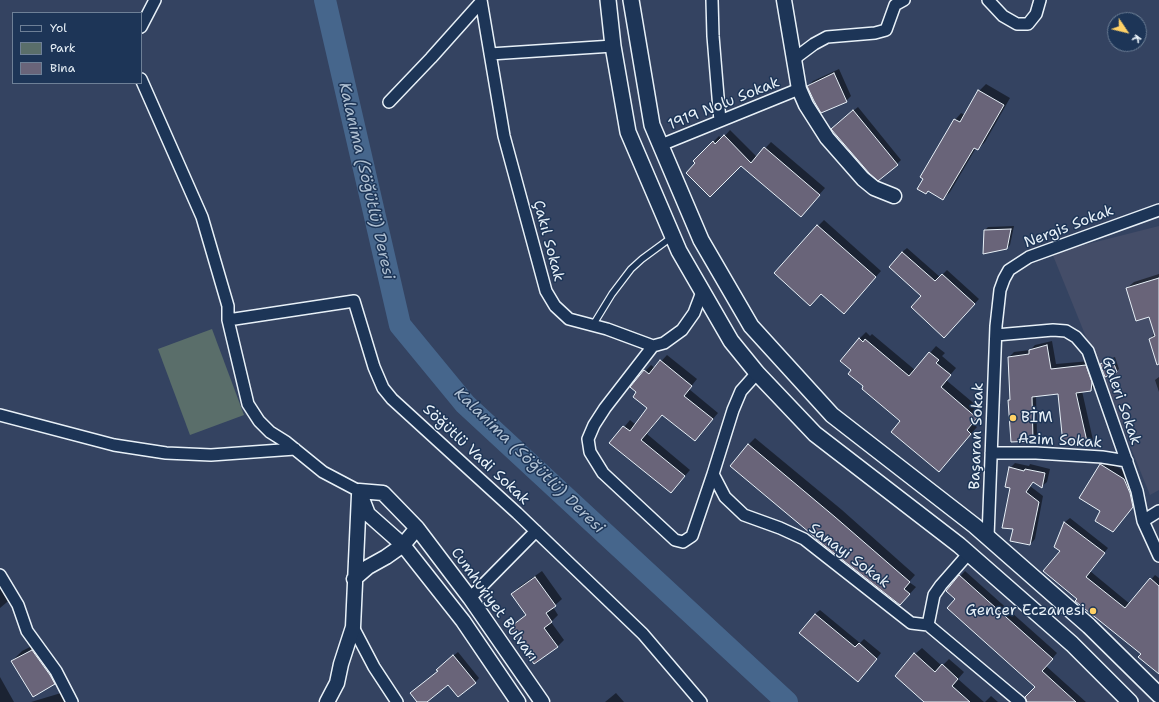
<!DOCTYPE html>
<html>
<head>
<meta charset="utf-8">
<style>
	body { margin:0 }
	#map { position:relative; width:1159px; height:702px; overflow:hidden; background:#344361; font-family:"Shantell Sans",sans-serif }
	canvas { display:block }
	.legend { position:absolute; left:12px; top:12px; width:130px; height:72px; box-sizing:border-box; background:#1d3557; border:1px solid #6e8097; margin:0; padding:5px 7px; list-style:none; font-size:12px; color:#e8f1f8 }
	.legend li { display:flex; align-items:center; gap:8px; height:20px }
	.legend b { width:20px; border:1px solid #6e8097 }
	.north { position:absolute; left:1107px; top:12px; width:40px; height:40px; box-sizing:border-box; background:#1d3557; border:1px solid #6e8097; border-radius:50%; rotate:125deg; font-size:11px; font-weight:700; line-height:16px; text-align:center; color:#e8f1f8 }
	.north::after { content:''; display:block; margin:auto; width:14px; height:18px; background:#ffd166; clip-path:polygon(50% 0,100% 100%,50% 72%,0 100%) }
</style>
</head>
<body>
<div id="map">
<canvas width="1159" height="702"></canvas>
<ul class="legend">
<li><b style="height:5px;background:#1d3557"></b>Yol</li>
<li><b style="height:11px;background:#5a6e6a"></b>Park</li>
<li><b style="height:11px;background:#696479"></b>Bina</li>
</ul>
<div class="north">K</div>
</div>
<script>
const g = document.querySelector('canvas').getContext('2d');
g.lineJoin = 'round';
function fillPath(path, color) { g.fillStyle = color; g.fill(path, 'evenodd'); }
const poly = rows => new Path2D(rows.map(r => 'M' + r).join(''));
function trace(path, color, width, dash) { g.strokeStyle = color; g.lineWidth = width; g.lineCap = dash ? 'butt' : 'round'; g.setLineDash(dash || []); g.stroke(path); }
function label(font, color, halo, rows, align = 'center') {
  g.font = font + ' "Shantell Sans",sans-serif'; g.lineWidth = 3; g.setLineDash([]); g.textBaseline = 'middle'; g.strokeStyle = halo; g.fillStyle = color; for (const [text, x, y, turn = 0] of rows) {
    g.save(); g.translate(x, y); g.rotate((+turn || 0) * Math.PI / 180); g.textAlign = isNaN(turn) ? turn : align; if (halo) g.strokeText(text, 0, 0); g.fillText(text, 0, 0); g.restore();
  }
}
fillPath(poly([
	[1159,226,1159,490,1150,495,1052,253]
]), '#444d68');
fillPath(poly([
	[212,329,244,415,190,435,158,349]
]), '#5a6e6a');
fillPath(poly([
	[839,69,851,96,846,101,808,86,813,81],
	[986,84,1010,98,985,142,978,149,976,148,950,192,943,199,955,120,961,113,965,115,979,91],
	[858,107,901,160,897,164,836,125],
	[730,130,757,157,771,142,825,188,806,210,741,165,697,163,695,161,719,136,722,139],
	[824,220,881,271,850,306,818,226],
	[1014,226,1010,245,1007,248,984,252,985,230,988,227],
	[907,248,940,277,947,270,979,299,948,332,923,296,902,252],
	[1159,274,1159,356,1150,339,1155,333,1150,316,1127,288,1134,282],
	[866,332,870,336,872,334,915,370,936,346,945,353,942,356,956,368,946,380,983,411,972,423,977,427,945,464,865,386,853,370,859,339],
	[1052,341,1056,364,1090,361,1096,385,1091,390,1082,391,1093,440,1088,445,1064,443,1059,392,1036,395,1037,435,1032,440,1009,401,1011,399,1009,357,1014,352,1030,350,1035,345],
	[667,355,697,379,689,389,718,413,700,434,663,414,647,434,690,470,671,492,611,443,630,420,636,425,649,408,645,371,651,365,655,368],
	[1115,357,1119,369,1116,372,1101,364,1104,361],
	[1159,377,1159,392,1155,380],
	[755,438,842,510,915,575,909,582,916,587,906,598,748,445],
	[1106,460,1129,474,1137,501,1118,526,1102,511,1101,465],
	[1015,463,1029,466,1030,464,1050,469,1047,482,1042,486,1034,481,1030,486,1043,496,1035,539,1030,544,1014,529,1010,468],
	[1070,518,1108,548,1090,571,1130,604,1155,575,1159,578,1159,672,1142,654,1078,599,1061,551,1055,546,1065,522],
	[542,571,562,599,553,607,558,615,551,622,564,640,557,647,510,628,527,614,513,594,519,587],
	[965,571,1057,653,1046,666,1086,702,1029,702,1036,687,957,599,947,591],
	[0,577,13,597,0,608],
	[820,610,860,643,864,639,881,653,863,676,815,614],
	[42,641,59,665,64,673,54,683,12,661,22,651],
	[922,648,942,666,949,659,964,672,958,679,984,702,926,702,915,654],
	[458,652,479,678,475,683,449,684,425,702,418,702,442,665],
	[0,677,14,702,0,702],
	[71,690,75,702,31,702],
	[616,693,624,702,605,702],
	[991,696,998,702,985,702]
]), '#0007');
trace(poly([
	[325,0,400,325,465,404,787,702]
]), '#46668c', 22);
const building = poly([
	[834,73,847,102,821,113,814,101,807,86,834,73],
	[978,90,1004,105,978,150,974,148,943,200,928,191,926,194,917,189,923,179,920,177,954,119,960,122,978,90],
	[853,110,898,165,878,181,869,173,831,129,853,110],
	[724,135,751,163,764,147,820,195,801,217,741,166,710,197,686,173,695,163,693,161,713,141,715,144,724,135],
	[817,225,876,277,844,314,821,294,810,306,774,273,817,225],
	[1011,229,1007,249,983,254,984,230,1011,229],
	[902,252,935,281,942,274,975,304,944,338,911,307,921,296,889,267,902,252],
	[1159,278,1159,364,1157,365,1149,339,1155,336,1149,317,1136,321,1126,288,1159,278],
	[859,338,863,342,865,339,909,376,929,352,939,360,936,363,951,375,941,387,977,418,967,430,971,434,939,472,891,432,900,421,862,389,863,386,848,374,851,370,840,361,859,338],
	[1047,345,1051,369,1086,365,1092,382,1091,391,1076,393,1088,446,1063,444,1058,394,1032,397,1033,441,1011,442,1008,400,1010,400,1008,357,1029,354,1029,350,1047,345],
	[1112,359,1117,372,1105,377,1100,364,1112,359],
	[660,360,692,386,684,396,713,419,695,441,662,415,641,440,685,476,671,493,609,443,623,426,630,431,647,408,633,397,636,392,630,387,644,370,649,374,660,360],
	[748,444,835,517,910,582,904,589,910,594,900,605,816,539,816,538,730,466,748,444],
	[1100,464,1124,479,1130,493,1133,507,1113,532,1095,521,1100,511,1079,498,1100,464],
	[1009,467,1024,471,1025,469,1045,473,1042,488,1033,482,1026,492,1039,502,1030,545,1010,541,1013,529,1002,528,1010,488,1005,487,1009,467],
	[1064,522,1105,553,1086,577,1125,608,1150,578,1159,586,1159,674,1138,657,1141,654,1075,601,1077,599,1043,571,1060,551,1054,547,1064,522],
	[959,575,1053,659,1042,671,1076,702,1027,702,1025,697,1035,687,947,608,955,599,946,591,959,575],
	[535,577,556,606,546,613,552,622,544,628,558,647,534,664,509,628,526,615,511,594,535,577],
	[815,614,855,647,859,643,877,659,858,682,799,633,815,614],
	[32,650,50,675,55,684,33,697,11,661,32,650],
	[914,653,935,672,942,664,958,679,952,686,970,702,924,702,895,676,914,653],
	[453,655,476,683,458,697,448,685,427,702,417,702,410,693,438,671,436,670,453,655]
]);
fillPath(building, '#696479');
trace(building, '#e8f1f8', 1);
const service = poly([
	[593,325,612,294,631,269,642,259,672,237]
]);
const minor = poly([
	[481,0,504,136,546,291,555,306,569,319,607,329,653,346,664,343,682,330,694,313,702,292],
	[712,0,713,36,720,121],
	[988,0,1003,16,1017,24,1028,24,1036,14,1040,0],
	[141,27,155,0],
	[490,54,613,46],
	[794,59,814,44,827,37,875,33,886,30,895,5,904,0],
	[141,79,202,217,228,306,228,320,248,404,259,421,270,432,286,442,323,472,359,491],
	[389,102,431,58,481,2],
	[661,145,799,89],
	[228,320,354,301,374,367,383,388,392,399,517,513,643,634,701,702],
	[996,335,1053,330,1066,331,1076,337,1088,351,1137,491,1143,521,1159,556],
	[653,346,605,408,594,425,588,439,590,452,603,473,675,540,683,542,692,536,713,474],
	[757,373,741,391,733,410,713,474,725,497,744,515,780,528,804,539,911,623,928,625,1020,702],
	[0,415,114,445,166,453,211,455,295,449],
	[991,453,1036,453,1102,457,1127,461],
	[1143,521,1159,511],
	[988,537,996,326,1000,290,1004,279,1009,270,1029,257,1159,210],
	[0,575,18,605,27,631,56,671,72,702],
	[470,598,536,531],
	[928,625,934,595,941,585,969,553],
	[353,627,374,667,397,702]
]);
const tertiary = poly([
	[784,0,799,89,806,105,827,138,863,179,874,188,894,196],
	[359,491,383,493,417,528,470,598,542,702],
	[359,491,368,514,403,545,463,621,518,702],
	[354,579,368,567,386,557,403,545,417,528],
	[327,702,337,683,341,664,353,627,359,495]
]);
const secondary = poly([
	[608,0,613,46,628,132,679,251,731,341,757,373,815,434,959,545,1072,644,1130,702],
	[631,0,652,125,701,240,751,326,832,415,975,526,1089,626,1159,695]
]);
trace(service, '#e8f1f8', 8);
trace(minor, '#e8f1f8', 14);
trace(tertiary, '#e8f1f8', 17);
trace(secondary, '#e8f1f8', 18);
trace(service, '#1d3557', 5.5);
trace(minor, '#1d3557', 11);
trace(tertiary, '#1d3557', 14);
trace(secondary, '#1d3557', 15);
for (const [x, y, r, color] of [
	[1013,418,4,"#ffd166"],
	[1093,611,4,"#ffd166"]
]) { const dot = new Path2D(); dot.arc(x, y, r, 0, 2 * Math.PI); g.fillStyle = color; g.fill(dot); trace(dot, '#1d3557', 1.5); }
label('15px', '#e8f1f8', '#1d3557', [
	["1919 Nolu Sokak",724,104,-22],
	["Nergis Sokak",1069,227,-21],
	["Çakıl Sokak",548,241,75],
	["Galeri Sokak",1121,401,71],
	["Başaran Sokak",977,436,-88],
	["Azim Sokak",1060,441,3],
	["Söğütlü Vadi Sokak",476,455,43],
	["Sanayi Sokak",849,556,37],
	["Cumhuriyet Bulvarı",494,605,54]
]);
label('15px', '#e8f1f8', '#1d3557', [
	["BİM",1021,418],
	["Gençer Eczanesi",1085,611,"right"]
], 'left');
label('italic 16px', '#afc0d2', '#1d3557', [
	["Kalanima (Söğütlü) Deresi",366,181,77],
	["Kalanima (Söğütlü) Deresi",529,461,44]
]);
</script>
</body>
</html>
